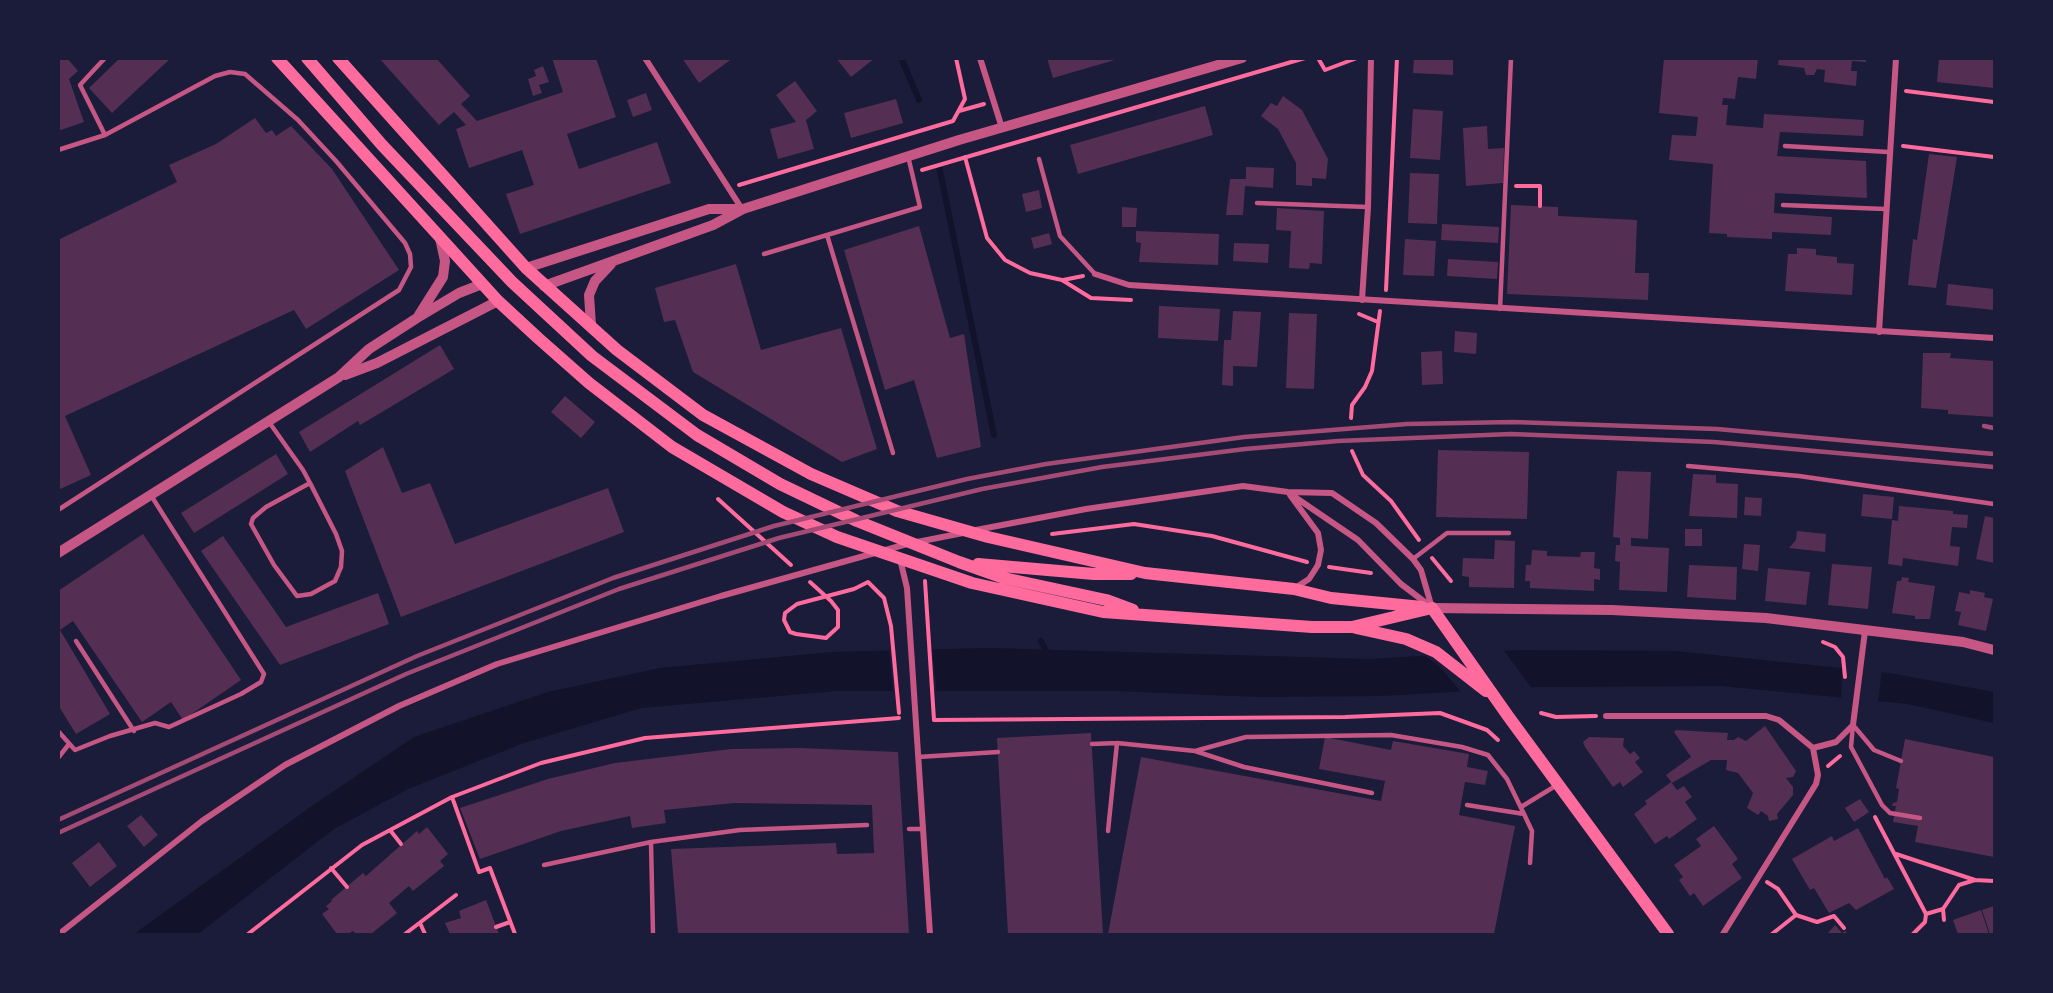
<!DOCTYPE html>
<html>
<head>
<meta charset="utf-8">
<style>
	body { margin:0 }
	#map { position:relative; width:2053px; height:993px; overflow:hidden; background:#1b1b3a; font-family:Commissioner,sans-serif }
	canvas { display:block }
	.frame { position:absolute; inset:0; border:60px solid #1b1b3a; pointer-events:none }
</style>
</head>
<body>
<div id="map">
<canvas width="2053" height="993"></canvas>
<div class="frame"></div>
</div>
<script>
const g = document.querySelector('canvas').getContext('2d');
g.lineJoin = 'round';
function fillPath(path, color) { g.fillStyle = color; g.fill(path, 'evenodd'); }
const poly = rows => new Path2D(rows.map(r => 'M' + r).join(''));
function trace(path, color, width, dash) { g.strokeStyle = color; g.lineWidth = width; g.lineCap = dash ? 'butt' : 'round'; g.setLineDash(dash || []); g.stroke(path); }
fillPath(poly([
	[988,648,1370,659,1520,650,1675,651,1889,673,1994,692,1994,723,1908,704,1722,686,1537,687,1382,696,1258,697,1118,691,836,691,641,708,524,743,408,789,334,829,198,934,134,934,312,806,414,737,548,692,660,668,832,652]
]), '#12122b');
fillPath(poly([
	[932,647,937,696,893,695,889,648],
	[1503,649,1533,690,1463,694,1439,666,1422,654],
	[1842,664,1882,669,1878,704,1841,701]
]), '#1b1b3a');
trace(poly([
	[901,58,919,100],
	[939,166,994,435],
	[1041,641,1049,657]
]), '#12122b', 6);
fillPath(poly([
	[58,58,67,58,78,71,69,79,84,122,58,131],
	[120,58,171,58,112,113,89,88],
	[379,58,436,58,470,96,461,104,477,121,563,92,552,58,596,58,616,117,567,134,579,169,657,142,671,183,520,234,506,194,534,185,522,150,469,168,456,129,466,125,454,112,439,125],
	[682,58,733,58,699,83],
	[836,58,875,58,851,77],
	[1047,58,1118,58,1118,59,1053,78],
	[1414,58,1453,58,1453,75,1413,73],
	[1664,58,1758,58,1756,79,1738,77,1735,99,1723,98,1722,105,1728,105,1726,125,1763,128,1764,114,1864,120,1863,136,1780,132,1777,156,1866,161,1867,198,1775,193,1774,213,1832,217,1831,235,1772,232,1772,239,1727,237,1727,234,1709,233,1713,164,1669,160,1672,135,1696,136,1698,117,1659,113],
	[1779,58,1866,58,1866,62,1852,61,1851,71,1857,71,1856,86,1824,82,1825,70,1817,69,1814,75,1806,75,1804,68,1778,65],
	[1939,58,1994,59,1994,88,1937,82],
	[543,66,549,82,539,85,542,93,533,96,528,79,536,76,534,70],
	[795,81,817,111,806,120,814,149,778,159,770,129,796,122,776,95],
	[646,93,652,110,633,117,627,100],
	[1283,96,1302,110,1328,159,1326,179,1312,178,1312,186,1296,185,1296,163,1278,129,1261,116,1271,103,1277,106],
	[896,99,903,123,851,138,844,113],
	[1205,106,1213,135,1078,174,1070,145],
	[1413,109,1443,111,1440,160,1410,158],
	[255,118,266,133,272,130,276,136,291,126,332,169,399,270,306,329,294,310,65,416,91,475,58,490,58,240,177,182,169,165,216,144],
	[1487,126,1488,149,1504,148,1503,183,1466,186,1463,128],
	[1929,154,1957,157,1936,288,1908,285,1913,239,1917,240],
	[1246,167,1274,168,1273,188,1245,186,1243,215,1226,215,1230,179,1246,179],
	[1410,173,1439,174,1437,224,1408,223],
	[1039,190,1042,208,1026,212,1022,194],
	[1511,205,1558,207,1558,216,1637,220,1635,273,1649,273,1648,300,1507,294],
	[1122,207,1137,208,1136,227,1122,227],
	[1277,208,1324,211,1322,264,1310,263,1309,269,1289,268,1291,231,1276,230],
	[1442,224,1499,227,1498,243,1441,240],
	[919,226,950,338,964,334,981,447,937,458,914,380,885,390,844,250],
	[1136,231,1219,234,1218,265,1139,262,1141,243,1136,242],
	[1049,233,1052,244,1034,249,1031,238],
	[1405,239,1436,241,1434,276,1403,275],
	[1234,243,1269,244,1268,263,1233,261],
	[1797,248,1816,249,1816,255,1837,257,1837,263,1854,264,1852,295,1785,291,1788,254,1797,254],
	[1448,259,1498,262,1497,279,1447,276],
	[736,264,761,350,841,328,877,449,842,462,693,372,675,320,664,322,655,288],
	[1948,284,1994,289,1994,310,1946,305],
	[1159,306,1220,309,1218,341,1158,338],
	[1233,311,1261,312,1257,367,1233,366,1233,386,1222,385,1224,340,1231,340],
	[1289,313,1317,314,1314,389,1286,388],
	[1455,331,1477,333,1476,354,1454,352],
	[440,345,454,369,372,418,360,425,358,421,310,452,299,432],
	[1442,351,1443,384,1422,385,1421,352],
	[1923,353,1951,353,1950,358,1994,361,1994,417,1948,414,1948,410,1921,408],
	[565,396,595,422,581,438,551,412],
	[383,447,402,493,430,483,455,544,608,488,624,532,401,617,345,471],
	[1438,450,1529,452,1527,519,1436,517],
	[276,454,288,474,194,533,181,513],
	[1617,471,1651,472,1648,539,1631,538,1631,546,1669,548,1667,592,1619,590,1620,562,1615,561,1616,545,1620,545,1620,538,1613,537],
	[1693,474,1716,475,1716,483,1738,484,1737,518,1689,516],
	[1863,494,1894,497,1892,519,1861,516],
	[1745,497,1762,498,1761,516,1744,515],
	[1899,506,1953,511,1953,514,1968,515,1967,528,1952,527,1950,546,1960,547,1958,566,1903,558,1902,566,1888,564,1892,520,1898,521],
	[1985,516,1994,518,1994,563,1976,559],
	[1685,529,1702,529,1702,546,1685,546],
	[1797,531,1826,534,1825,552,1789,548,1796,540],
	[143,534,241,680,183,720,171,702,142,722,73,621,60,630,110,714,76,734,58,705,58,591],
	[223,536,286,627,378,593,389,624,280,665,201,551],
	[1495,540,1515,541,1514,588,1469,587,1469,577,1462,576,1463,558,1494,559],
	[1744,544,1760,545,1758,571,1742,569],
	[1532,550,1547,551,1547,556,1580,557,1581,552,1595,552,1594,568,1600,569,1600,580,1594,579,1594,591,1530,588,1530,581,1525,581,1526,565,1531,565],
	[1832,564,1872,567,1868,609,1828,605],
	[1689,565,1737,567,1736,600,1687,597],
	[1768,568,1810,572,1806,605,1765,601],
	[1902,577,1909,578,1908,582,1935,586,1930,619,1915,619,1915,616,1892,613,1897,581,1901,581],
	[1970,590,1985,593,1984,597,1993,599,1986,631,1958,625,1961,612,1955,611,1959,592,1970,594],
	[1765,726,1796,771,1793,777,1786,778,1793,787,1793,795,1777,814,1778,819,1769,821,1768,816,1761,811,1758,815,1747,808,1753,793,1738,773,1726,770,1727,760,1711,760,1672,783,1666,775,1691,757,1674,732,1676,730,1728,733,1727,740,1734,740,1738,737,1746,741],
	[1091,733,1103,934,1008,934,997,738],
	[1325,737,1391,750,1393,741,1469,754,1467,767,1488,771,1485,785,1465,782,1459,815,1515,826,1494,934,1108,934,1141,757,1381,801,1385,781,1319,769],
	[1589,737,1624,738,1623,746,1630,754,1634,751,1640,758,1635,762,1643,772,1623,787,1620,782,1613,787,1585,747,1583,742],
	[1905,739,1994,757,1994,857,1915,842,1918,826,1893,822,1896,806,1892,806,1893,803,1897,802,1899,789,1896,788],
	[800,748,898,752,909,934,678,934,671,849,836,843,837,854,874,853,872,805,734,803,664,810,666,823,632,828,630,816,561,831,480,859,460,808,548,779,615,763,731,749],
	[1671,782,1677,790,1684,786,1692,797,1685,802,1697,819,1669,839,1667,836,1655,844,1634,814,1647,804,1645,801],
	[1860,799,1869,812,1854,822,1845,808],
	[141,815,158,835,144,847,127,826],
	[1714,826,1738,859,1732,864,1742,878,1703,906,1694,893,1690,896,1679,880,1683,877,1674,865,1701,846,1696,839],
	[427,827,448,854,440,861,444,866,413,891,409,886,389,903,397,913,371,934,356,934,353,931,348,934,337,934,322,914,329,909,326,906,332,901,331,900,363,873,366,876,417,831,419,834],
	[1858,828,1885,879,1887,877,1894,889,1856,910,1849,903,1829,913,1814,888,1810,890,1792,859,1832,836,1834,841],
	[99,842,117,866,90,887,72,863],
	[486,900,499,934,450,934,445,923,461,918,459,911],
	[1994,906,1994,934,1990,934,1982,910],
	[1981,910,1989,934,1958,934,1953,920],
	[1835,925,1842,933,1845,931,1848,934,1827,934]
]), '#542f53');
trace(poly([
	[1318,58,1325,70,1357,58],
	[1906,91,1994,102],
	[959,111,984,104],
	[1903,146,1994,157],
	[965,157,987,238,1005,260,1030,273,1062,280,1091,298,1131,300],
	[922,170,1305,58],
	[739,185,953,121,965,99,956,58],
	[1516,186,1540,186,1540,206],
	[1063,280,1083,276],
	[1386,290,1397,58],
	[1359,314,1378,322],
	[1351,418,1352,405,1365,387,1372,371,1380,311],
	[1352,451,1363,475,1391,501,1419,540],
	[718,499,791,565],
	[1052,534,1134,524,1212,536,1307,562],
	[1432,558,1451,581],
	[1329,567,1371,573],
	[925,581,934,720,1345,717,1440,713,1487,730,1498,740],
	[810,582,831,601,838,610,838,627,826,638,796,634,790,632,784,620,785,613,797,604,854,589,868,582,884,598,891,626,899,713],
	[1823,642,1835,647,1843,657,1845,677],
	[1541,713,1556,717,1596,716],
	[1828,766,1840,756],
	[452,797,479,872,490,868,515,934],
	[1875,817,1926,914,1925,922,1913,934],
	[390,830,401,844],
	[1896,854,1975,880],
	[331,868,347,887],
	[1767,882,1778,889,1796,915,1817,922,1834,916,1844,928],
	[1926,914,1943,909],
	[1944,920,1943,909,1959,885,1975,880,1994,881],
	[420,923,425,934],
	[496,927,510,922],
	[248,934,362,845,452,797,541,763,645,738,899,718],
	[405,934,456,895],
	[1772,934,1796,915]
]), '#ff6b9d', 4);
trace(poly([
	[105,58,80,85,105,135],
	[1785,146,1888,152],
	[58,150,105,135,215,76,230,72,245,74,298,120,336,161,405,243,410,254,411,267,399,290,58,510],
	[1039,159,1060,236,1095,274],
	[1257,203,1368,207],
	[1783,205,1885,209],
	[827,235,893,453],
	[764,254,920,207,908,156],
	[1500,309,1511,58],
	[269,422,303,470,310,483,336,534,342,551,341,567,335,581,311,594,297,596,274,565,251,524,253,518,266,507,310,483],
	[1688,466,1799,476,1994,504],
	[1413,559,1447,533,1509,533],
	[76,641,134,731],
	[1853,725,1851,747,1882,805,1890,813,1920,818],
	[1853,725,1874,750,1901,761],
	[58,731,75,750,110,736,155,723,169,727,241,694,261,682,264,674,152,497],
	[1092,744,1117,743,1195,751,1244,767,1372,793],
	[1195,751,1246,737,1391,735,1462,747,1488,755,1507,779,1524,814,1467,805],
	[918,757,998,752],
	[58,758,69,744],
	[1521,807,1557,785],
	[1524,814,1532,831,1530,863],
	[909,829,923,829],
	[1108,831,1117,743],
	[651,842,653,934],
	[544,865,651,842,740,830,867,825]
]), '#c65784', 4.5);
trace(poly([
	[645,58,742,209],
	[980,58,1002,128],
	[1095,274,1129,285,1994,338],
	[1362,300,1368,207,1371,58],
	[1879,332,1896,58],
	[1289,493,1358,540,1401,584,1430,606],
	[1290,495,1318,533,1321,550,1318,565,1309,579,1295,588],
	[976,530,1086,509,1243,486,1288,492,1332,493,1376,523,1413,559,1421,570,1432,608],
	[917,542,963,533],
	[900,559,907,588,930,934],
	[1606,716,1766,716,1779,720,1813,748],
	[59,934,202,821,285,765,399,706,497,664,721,596,907,544],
	[1723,934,1816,784,1818,775,1813,748,1836,742,1853,725,1865,631]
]), '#c65784', 6);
trace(poly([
	[526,268,709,209,739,209],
	[544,286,713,225,743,209,959,140,1242,58],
	[419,315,443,277,445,261,440,238],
	[591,325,589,295,595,281,611,264],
	[345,375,377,363,498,301],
	[58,553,339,377,369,349,417,318,459,293,482,284],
	[1432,608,1612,610,1766,618,1963,642,1994,650]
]), '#c65784', 10);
trace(poly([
	[277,58,498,301,538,338,589,383,672,447,783,512,837,537,972,583,1103,612,1312,627,1352,627,1432,608],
	[307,58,382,145,512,282,592,356,697,435,780,484,857,521,959,562,1004,578,1106,600,1133,610],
	[338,58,526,268,617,350,703,415,811,474,897,511,988,537,1145,573,1294,589,1331,598,1422,607],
	[978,564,1094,574,1131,574],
	[1432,608,1508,716,1668,934],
	[1356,628,1406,639,1436,652,1486,691]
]), '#ff6b9d', 12);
trace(poly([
	[1984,426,1994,428],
	[58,820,417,656,613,578,774,526,967,479,1046,464,1244,437,1407,424,1513,422,1717,429,1994,454],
	[58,833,406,674,619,589,779,538,982,489,1102,467,1245,449,1338,441,1511,434,1714,442,1994,467]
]), '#a44b75', 4.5);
</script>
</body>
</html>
